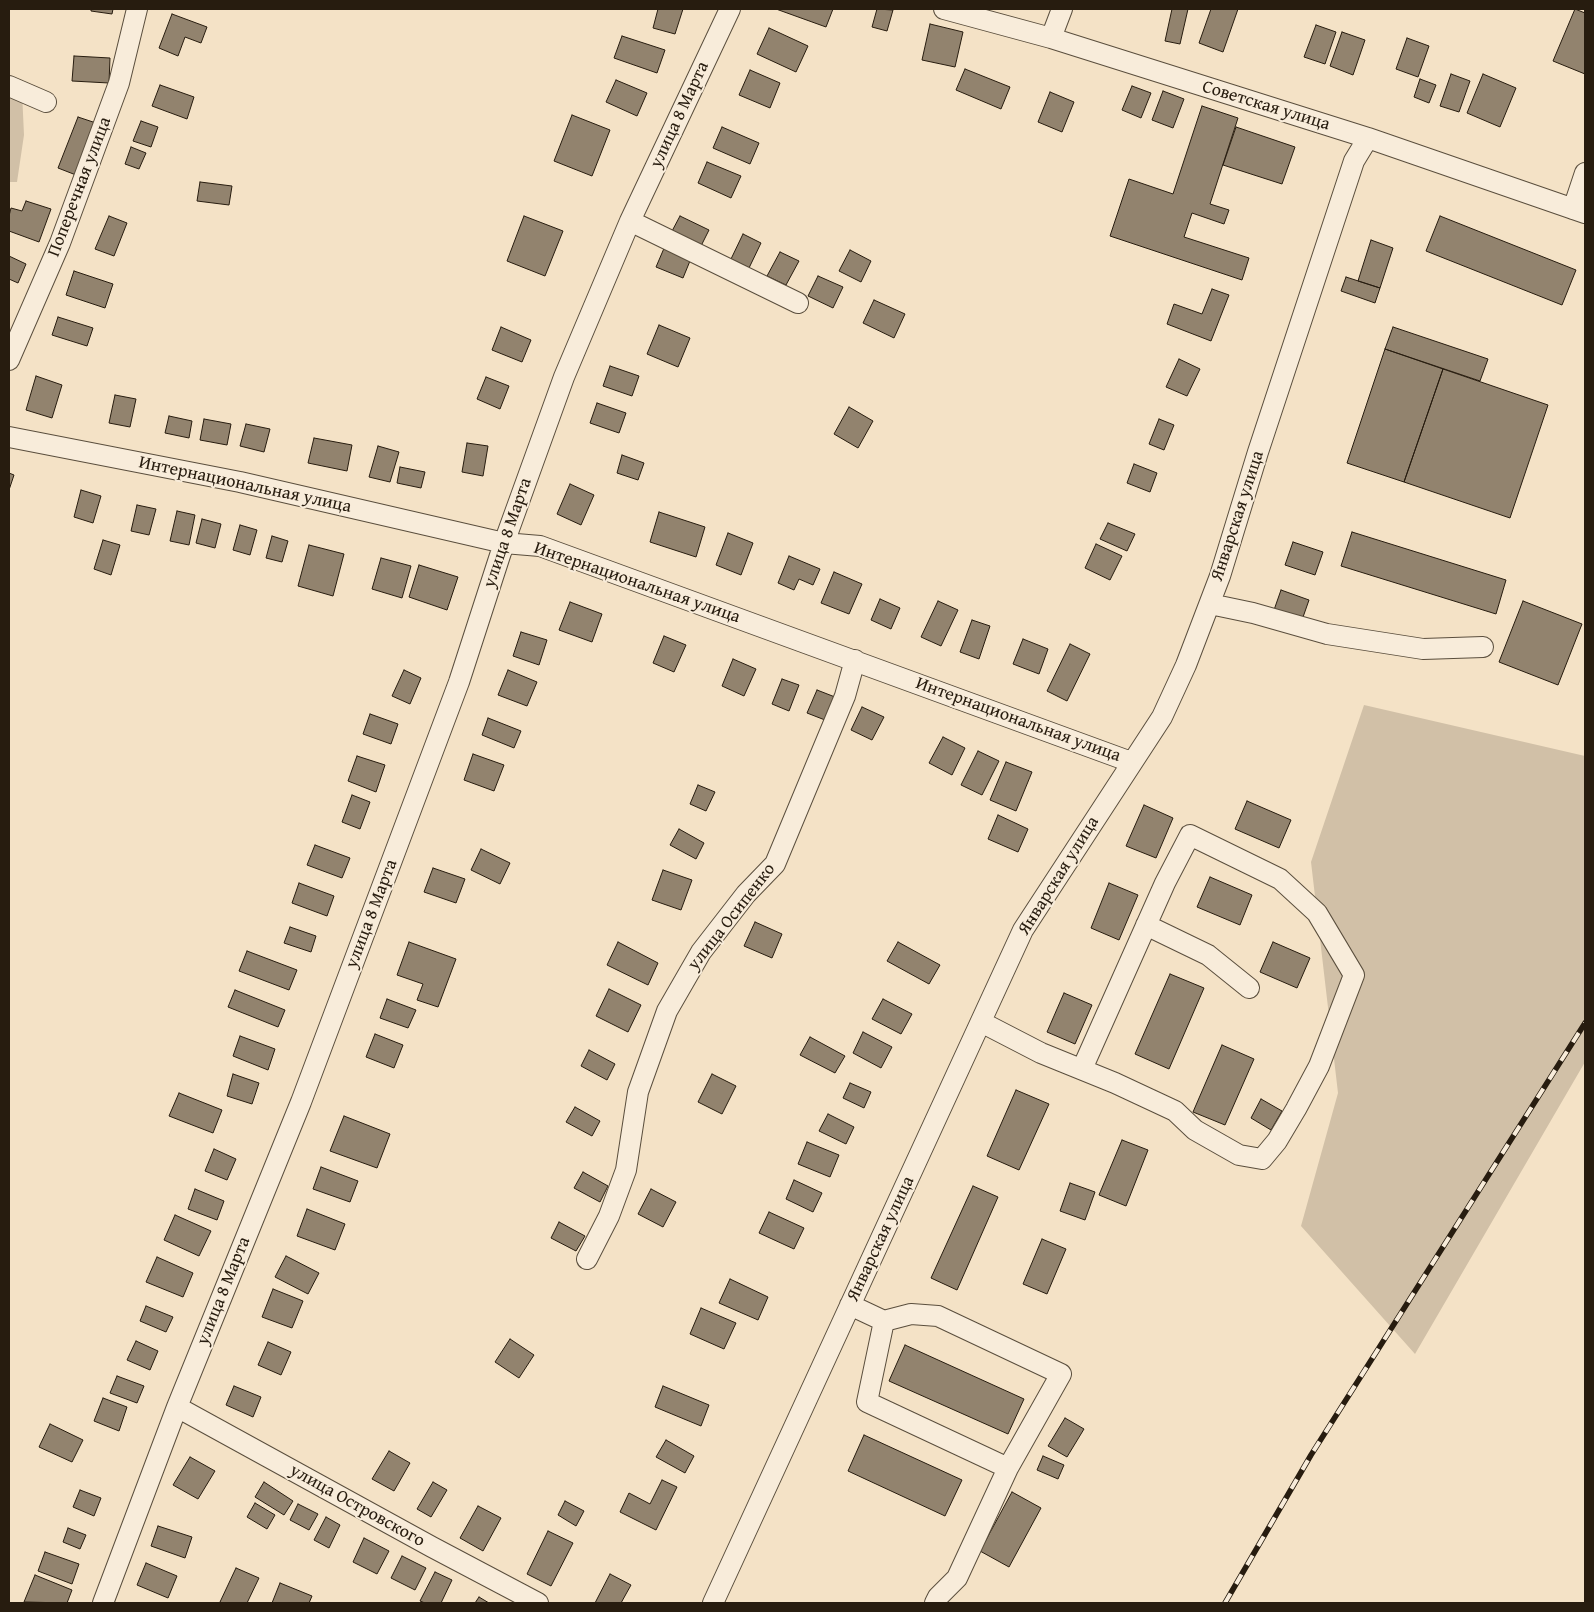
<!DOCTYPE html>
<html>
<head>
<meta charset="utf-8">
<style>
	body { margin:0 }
	#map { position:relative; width:1594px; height:1612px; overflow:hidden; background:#f4e2c6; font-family:"Gentium Book Plus",serif }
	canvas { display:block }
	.frame { position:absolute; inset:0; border:10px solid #271c0f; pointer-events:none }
</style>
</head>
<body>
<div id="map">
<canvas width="1594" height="1612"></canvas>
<div class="frame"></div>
</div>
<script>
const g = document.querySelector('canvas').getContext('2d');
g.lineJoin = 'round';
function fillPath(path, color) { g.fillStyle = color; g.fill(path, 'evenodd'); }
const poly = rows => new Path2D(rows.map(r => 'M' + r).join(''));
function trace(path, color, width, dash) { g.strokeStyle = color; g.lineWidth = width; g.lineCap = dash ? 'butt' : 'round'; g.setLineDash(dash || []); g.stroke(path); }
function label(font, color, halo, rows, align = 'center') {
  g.font = font + ' "Gentium Book Plus",serif'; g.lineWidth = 4; g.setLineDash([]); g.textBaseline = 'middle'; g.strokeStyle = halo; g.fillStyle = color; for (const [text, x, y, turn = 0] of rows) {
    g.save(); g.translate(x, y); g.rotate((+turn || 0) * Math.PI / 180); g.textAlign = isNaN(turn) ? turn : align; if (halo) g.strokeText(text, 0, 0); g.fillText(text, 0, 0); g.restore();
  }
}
fillPath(poly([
	[9,86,22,92,24,135,17,182,9,182],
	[1364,705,1585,756,1585,1062,1415,1354,1301,1226,1338,1093,1311,862]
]), '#d1c0a7');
const building = poly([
	[91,9,113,9,112,14,91,11,91,9],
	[658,9,683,9,675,34,653,28,658,9],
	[776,9,833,9,826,27,776,9],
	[877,9,893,10,887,31,872,27,877,9],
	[1172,9,1188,9,1180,44,1165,41,1172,9],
	[1211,9,1238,9,1223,52,1199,43,1211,9],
	[1575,9,1585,13,1585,74,1553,61,1575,9],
	[172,14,207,27,201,43,185,37,178,56,159,48,172,14],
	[930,24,963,32,955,67,922,60,930,24],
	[1316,25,1336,32,1325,64,1304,57,1316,25],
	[769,28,808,46,796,72,757,54,769,28],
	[1342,32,1365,40,1353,75,1330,66,1342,32],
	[622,36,665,50,657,73,614,58,622,36],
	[1407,38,1429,46,1418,77,1396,69,1407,38],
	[74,56,110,58,109,83,72,81,74,56],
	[965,69,1010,87,1001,109,956,90,965,69],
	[750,70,780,83,770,108,739,95,750,70],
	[1451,74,1470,81,1459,112,1440,106,1451,74],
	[1483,74,1516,88,1500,127,1467,113,1483,74],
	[1420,79,1436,85,1429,103,1414,97,1420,79],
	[616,80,647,93,637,116,606,102,616,80],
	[160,85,194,97,187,119,152,106,160,85],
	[1132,86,1151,93,1141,118,1122,110,1132,86],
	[1163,91,1184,99,1173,128,1152,120,1163,91],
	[1050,92,1074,102,1062,132,1038,122,1050,92],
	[1202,106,1238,118,1210,204,1229,210,1224,224,1192,213,1184,237,1249,258,1242,280,1110,236,1129,179,1173,194,1202,106],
	[572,115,610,130,592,176,554,161,572,115],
	[78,117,96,123,76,175,58,168,78,117],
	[141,121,158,127,151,147,133,141,141,121],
	[722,127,759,143,750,164,713,148,722,127],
	[1236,127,1295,147,1282,184,1223,165,1236,127],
	[131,147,146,153,139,169,125,164,131,147],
	[707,162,741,176,731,198,698,183,707,162],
	[200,182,232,186,229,205,197,201,200,182],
	[26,201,51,209,39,242,9,231,9,216,11,208,22,211,26,201],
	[109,216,127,223,114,256,95,249,109,216],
	[524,216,563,231,545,276,507,261,524,216],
	[680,216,709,230,700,248,671,233,680,216],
	[1440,216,1576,270,1562,305,1426,251,1440,216],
	[743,234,761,243,749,268,731,259,743,234],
	[1371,240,1393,248,1380,288,1358,281,1371,240],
	[665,246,692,256,683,278,656,267,665,246],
	[850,250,871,261,861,282,839,271,850,250],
	[780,252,799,261,786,285,767,276,780,252],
	[9,256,26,264,18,283,9,279,9,256],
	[74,271,113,284,105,308,66,295,74,271],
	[818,276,843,287,833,308,808,296,818,276],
	[1346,277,1380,288,1375,303,1341,291,1346,277],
	[1212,289,1229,295,1211,341,1167,324,1174,304,1202,314,1212,289],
	[874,300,905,314,894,338,863,323,874,300],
	[58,317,93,328,87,346,52,335,58,317],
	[659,325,690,338,678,367,647,354,659,325],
	[501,327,531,340,522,362,492,350,501,327],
	[1393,327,1488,359,1480,381,1385,349,1393,327],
	[1385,349,1443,369,1404,482,1347,463,1385,349],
	[1179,359,1200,369,1187,396,1166,387,1179,359],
	[610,366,639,376,632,396,603,386,610,366],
	[1443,369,1548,405,1510,518,1404,482,1443,369],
	[36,376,62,385,52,418,26,410,36,376],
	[486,377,509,386,500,409,477,399,486,377],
	[115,395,136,399,130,427,109,423,115,395],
	[597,403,626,413,619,433,590,423,597,403],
	[849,407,873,421,858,448,834,434,849,407],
	[169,416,192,421,189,438,165,433,169,416],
	[204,419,231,424,227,445,200,440,204,419],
	[1159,419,1174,425,1164,450,1149,444,1159,419],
	[246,424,270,429,264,452,240,446,246,424],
	[314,438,352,445,347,471,308,463,314,438],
	[467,443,488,446,483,476,462,472,467,443],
	[378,446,399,452,390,482,369,477,378,446],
	[622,455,644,463,638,480,617,473,622,455],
	[1134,464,1157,473,1150,492,1127,483,1134,464],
	[400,467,425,472,421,488,397,483,400,467],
	[9,473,14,475,9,490,9,473],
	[570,484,594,495,581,525,557,514,570,484],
	[81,490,101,496,93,523,74,517,81,490],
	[137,505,156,509,149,535,131,531,137,505],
	[177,511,195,515,189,545,170,541,177,511],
	[659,512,705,527,696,557,650,542,659,512],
	[202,519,221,524,215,548,196,543,202,519],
	[1108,523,1135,534,1127,551,1100,539,1108,523],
	[240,525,257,530,250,555,233,550,240,525],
	[1352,532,1506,580,1496,614,1341,566,1352,532],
	[728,533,753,543,741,575,716,565,728,533],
	[272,536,288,541,282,562,266,558,272,536],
	[103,540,120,545,111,575,94,569,103,540],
	[1293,542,1323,552,1315,575,1285,565,1293,542],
	[1096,544,1122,556,1110,580,1085,568,1096,544],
	[309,545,344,554,333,596,298,586,309,545],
	[789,556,820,569,813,585,799,579,794,590,778,583,789,556],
	[381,558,411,566,402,598,372,589,381,558],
	[419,565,458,577,447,610,409,597,419,565],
	[834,572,862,584,849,614,821,603,834,572],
	[1281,590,1309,600,1302,620,1274,610,1281,590],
	[880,599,900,608,891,629,871,620,880,599],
	[938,601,958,610,941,646,921,637,938,601],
	[1523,601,1582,624,1558,685,1499,662,1523,601],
	[570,602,602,614,592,642,559,630,570,602],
	[972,620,990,626,979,659,960,652,972,620],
	[521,632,547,640,539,665,513,656,521,632],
	[664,636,686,645,674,672,653,663,664,636],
	[1023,639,1048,649,1039,674,1013,664,1023,639],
	[1070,644,1090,654,1067,701,1047,691,1070,644],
	[733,659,756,669,744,696,722,686,733,659],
	[404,670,421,678,410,704,392,696,404,670],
	[508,670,537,682,527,706,498,695,508,670],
	[782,679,799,685,789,711,772,704,782,679],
	[817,690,835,697,825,720,807,713,817,690],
	[862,707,884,717,872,740,851,730,862,707],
	[370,714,398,724,391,744,363,734,370,714],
	[488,718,521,731,514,748,482,735,488,718],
	[943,737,965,748,952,775,929,763,943,737],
	[978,751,999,761,982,795,961,785,978,751],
	[473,754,504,765,494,791,464,780,473,754],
	[357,756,385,765,376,792,348,781,357,756],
	[1006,762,1032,772,1016,811,990,800,1006,762],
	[698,785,715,792,706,811,690,804,698,785],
	[352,795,370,802,360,829,342,822,352,795],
	[1247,801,1291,820,1279,848,1235,829,1247,801],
	[1144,805,1173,818,1156,858,1126,846,1144,805],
	[998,815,1028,829,1018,852,988,839,998,815],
	[679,829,704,843,696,859,670,845,679,829],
	[315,845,350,858,342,878,307,865,315,845],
	[481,849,510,863,500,884,471,870,481,849],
	[433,868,465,879,456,903,424,892,433,868],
	[663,870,692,880,681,910,652,900,663,870],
	[1210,877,1252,895,1240,925,1197,907,1210,877],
	[299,883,334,896,327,916,292,903,299,883],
	[1109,883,1138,895,1119,940,1091,928,1109,883],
	[755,922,782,934,772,958,744,946,755,922],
	[290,927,316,936,311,952,284,943,290,927],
	[409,942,456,959,438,1007,417,1000,423,984,397,975,409,942],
	[618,942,658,963,648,985,607,965,618,942],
	[898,942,940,965,929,984,887,961,898,942],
	[1273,942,1310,958,1297,988,1260,972,1273,942],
	[247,951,297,970,289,990,239,971,247,951],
	[1170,974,1204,988,1169,1069,1135,1054,1170,974],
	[609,989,641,1005,628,1032,596,1016,609,989],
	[235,990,285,1010,278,1027,228,1007,235,990],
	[1064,993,1092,1005,1075,1044,1047,1032,1064,993],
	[387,999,416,1010,408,1028,380,1018,387,999],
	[883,999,912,1014,901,1034,872,1019,883,999],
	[863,1032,892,1047,881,1068,853,1053,863,1032],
	[375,1034,403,1045,394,1068,366,1057,375,1034],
	[240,1036,275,1049,268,1070,233,1056,240,1036],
	[810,1037,845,1056,835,1073,800,1055,810,1037],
	[1222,1045,1254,1059,1225,1125,1193,1112,1222,1045],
	[589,1050,615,1064,607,1080,581,1066,589,1050],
	[233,1074,259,1083,252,1104,227,1096,233,1074],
	[712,1074,736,1086,722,1114,698,1102,712,1074],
	[850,1083,871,1092,864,1108,843,1098,850,1083],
	[1016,1090,1049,1104,1019,1170,987,1156,1016,1090],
	[179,1093,222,1110,213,1133,169,1116,179,1093],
	[1261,1099,1282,1111,1271,1130,1251,1118,1261,1099],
	[575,1107,600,1121,592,1136,566,1122,575,1107],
	[828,1114,854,1127,846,1144,819,1131,828,1114],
	[344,1116,390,1134,377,1168,330,1151,344,1116],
	[1122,1140,1148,1150,1126,1206,1099,1195,1122,1140],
	[807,1142,839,1155,830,1177,798,1164,807,1142],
	[214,1149,236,1159,227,1180,205,1171,214,1149],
	[321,1167,358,1181,350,1202,313,1189,321,1167],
	[583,1172,608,1186,600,1202,574,1188,583,1172],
	[794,1180,822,1193,813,1212,786,1199,794,1180],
	[1070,1183,1095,1192,1085,1220,1060,1211,1070,1183],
	[973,1186,998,1197,957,1290,931,1278,973,1186],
	[195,1189,224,1201,217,1220,188,1209,195,1189],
	[651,1189,676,1202,663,1227,638,1214,651,1189],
	[307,1209,345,1224,335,1250,297,1236,307,1209],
	[769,1212,804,1228,794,1249,759,1233,769,1212],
	[175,1215,211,1231,199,1256,164,1240,175,1215],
	[559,1222,585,1236,576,1251,551,1238,559,1222],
	[1042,1239,1066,1249,1047,1294,1023,1284,1042,1239],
	[286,1256,319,1273,308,1294,275,1277,286,1256],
	[157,1257,193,1273,183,1297,146,1282,157,1257],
	[730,1279,768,1297,758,1320,719,1303,730,1279],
	[273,1289,303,1301,292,1328,262,1317,273,1289],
	[146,1306,173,1317,166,1332,140,1321,146,1306],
	[701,1308,736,1323,724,1349,690,1334,701,1308],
	[510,1339,534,1355,519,1378,495,1362,510,1339],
	[136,1341,158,1351,150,1370,127,1360,136,1341],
	[268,1342,291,1352,281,1375,258,1365,268,1342],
	[905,1345,1024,1399,1008,1434,889,1381,905,1345],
	[117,1376,144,1386,137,1403,110,1393,117,1376],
	[234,1386,261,1397,253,1417,226,1405,234,1386],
	[663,1386,709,1405,701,1426,655,1407,663,1386],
	[103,1398,127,1407,119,1431,94,1421,103,1398],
	[1065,1418,1084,1429,1067,1457,1048,1446,1065,1418],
	[50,1424,83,1440,72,1462,39,1447,50,1424],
	[864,1435,962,1480,945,1516,848,1471,864,1435],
	[666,1440,694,1456,685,1473,656,1457,666,1440],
	[389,1451,410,1463,394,1491,372,1479,389,1451],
	[1043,1456,1064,1465,1058,1479,1037,1470,1043,1456],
	[190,1457,215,1471,198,1499,173,1485,190,1457],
	[662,1480,677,1487,656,1530,620,1512,629,1493,650,1504,662,1480],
	[264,1482,293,1501,284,1515,255,1497,264,1482],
	[433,1482,447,1490,431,1517,417,1509,433,1482],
	[80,1490,101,1498,94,1516,73,1507,80,1490],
	[1012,1492,1041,1508,1009,1567,980,1551,1012,1492],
	[565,1501,584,1511,576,1526,558,1515,565,1501],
	[255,1503,275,1515,267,1529,247,1517,255,1503],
	[298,1504,318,1514,309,1530,290,1520,298,1504],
	[478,1506,501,1518,483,1551,460,1538,478,1506],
	[326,1517,340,1525,329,1548,314,1540,326,1517],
	[158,1526,192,1537,185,1558,151,1546,158,1526],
	[68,1528,86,1535,80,1549,63,1542,68,1528],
	[548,1531,573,1543,551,1586,527,1574,548,1531],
	[364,1538,389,1551,377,1574,353,1562,364,1538],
	[45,1552,79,1564,72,1584,38,1571,45,1552],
	[402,1556,426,1568,415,1590,391,1578,402,1556],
	[146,1563,177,1576,168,1598,137,1585,146,1563],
	[236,1568,259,1578,247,1603,223,1603,220,1602,236,1568],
	[435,1572,452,1580,441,1603,425,1603,420,1601,435,1572],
	[610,1574,631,1585,621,1603,595,1603,610,1574],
	[35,1575,72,1590,67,1603,24,1602,35,1575],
	[280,1583,312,1596,309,1603,272,1603,280,1583],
	[479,1597,489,1603,475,1603,479,1597]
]);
fillPath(building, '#92836e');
trace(building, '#271c0f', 1);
const minor = poly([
	[944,9,1051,38,1368,138,1585,213],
	[1051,38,1062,9],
	[9,86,46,102],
	[1573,209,1585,173],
	[630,221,798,303],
	[9,360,60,243,119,83,137,9],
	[9,437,240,482,504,543,540,546,1131,762],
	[1210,604,1253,613,1327,634,1423,649,1483,647],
	[1146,925,1208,955,1249,988],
	[981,1022,1041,1053,1115,1083,1175,1111,1195,1130,1239,1155,1262,1159,1277,1141,1296,1109,1319,1066,1354,975,1317,913,1280,879,1190,835,1165,883,1082,1069],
	[587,1259,609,1216,626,1170,638,1092,667,1011,701,952,746,894,775,864,845,696,855,660],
	[850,1305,884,1321,867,1402,1008,1468,957,1578,938,1597,935,1603],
	[884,1321,911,1314,938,1316,1061,1374,1008,1468],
	[177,1407,432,1547,538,1603],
	[103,1603,177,1407,301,1102,459,682,504,543,564,377,630,221,730,9],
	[713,1603,1023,930,1162,717,1186,665,1220,576,1258,452,1354,161,1368,138]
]);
trace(minor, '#5a4e3d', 22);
trace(minor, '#f8ecda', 20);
const rail = poly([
	[1225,1603,1311,1455,1585,1023]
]);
trace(rail, '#271c0f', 5.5);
trace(rail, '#f8ecda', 4, [11]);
label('18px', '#271c0f', '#f8ecda', [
	["Советская улица",1266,106,17],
	["улица 8 Марта",680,115,-65],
	["Поперечная улица",80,187,-69],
	["Интернациональная улица",245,485,12],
	["Январская улица",1238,516,-72],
	["улица 8 Марта",508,533,-71],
	["Интернациональная улица",637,583,19],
	["Интернациональная улица",1018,720,20],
	["Январская улица",1059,876,-58],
	["улица 8 Марта",372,914,-69],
	["улица Осипенко",732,917,-52],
	["Январская улица",881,1239,-65],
	["улица 8 Марта",224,1291,-68],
	["улица Островского",357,1506,29]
]);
</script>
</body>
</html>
